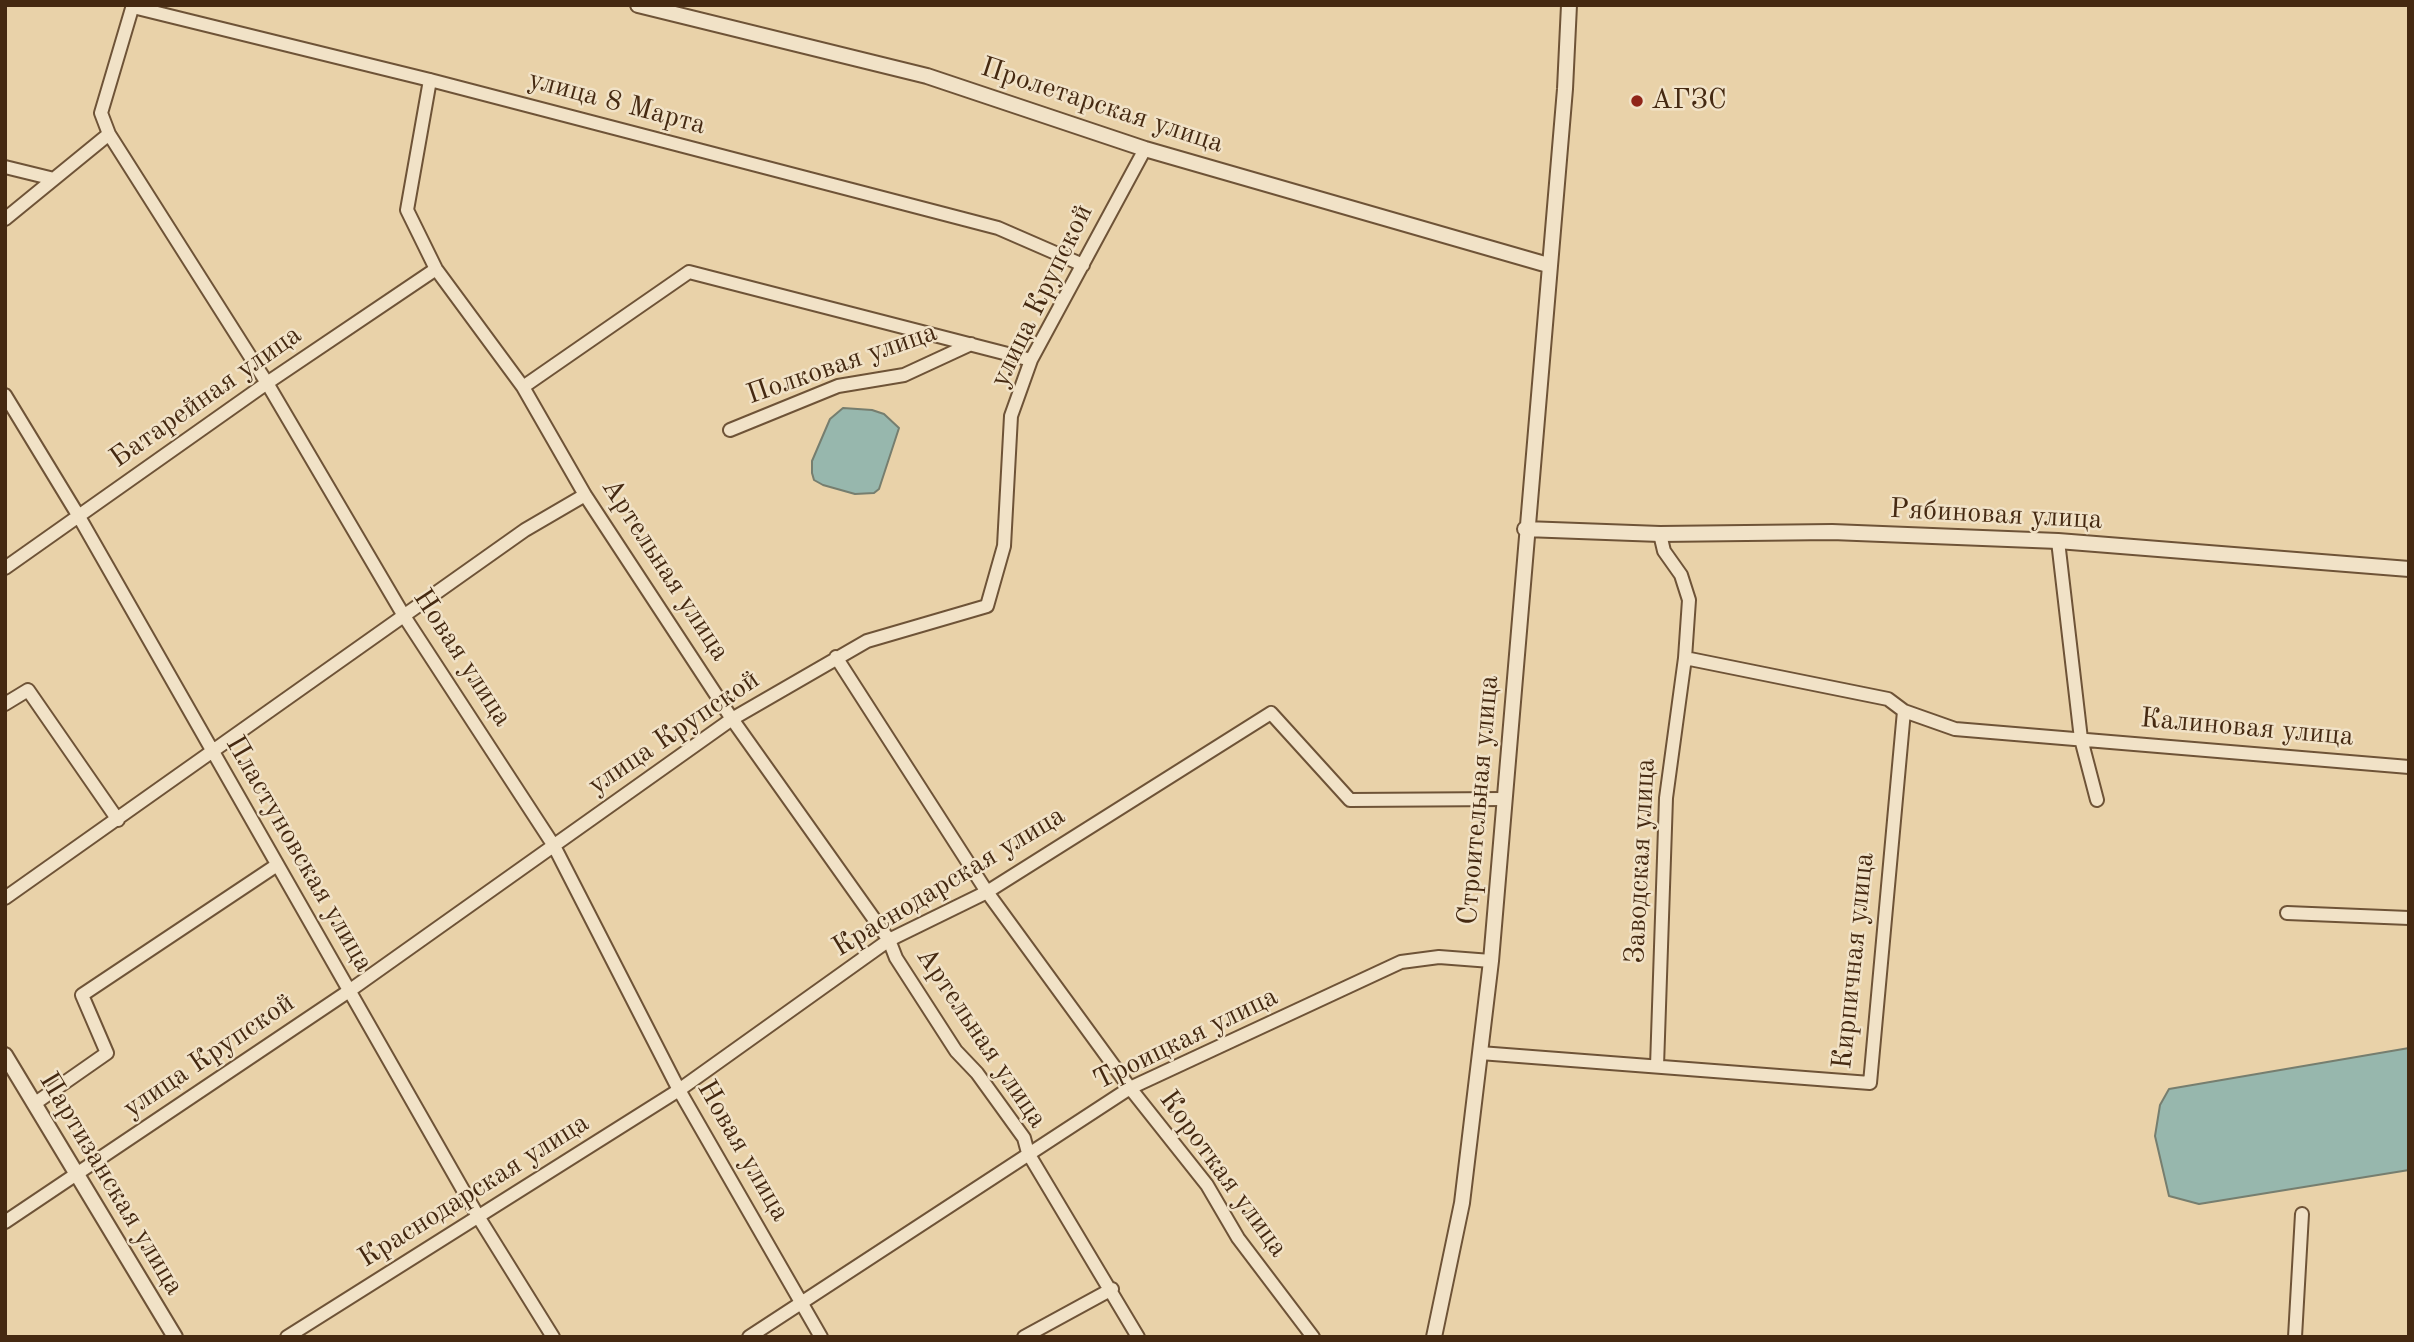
<!DOCTYPE html>
<html>
<head>
<meta charset="utf-8">
<style>
	body { margin:0 }
	#map { position:relative; width:2414px; height:1342px; overflow:hidden; background:#e9d2a9; font-family:"Old Standard TT",serif }
	canvas { display:block }
	.frame { position:absolute; inset:0; border:7px solid #452911; pointer-events:none }
</style>
</head>
<body>
<div id="map">
<canvas width="2414" height="1342"></canvas>
<div class="frame"></div>
</div>
<script>
const g = document.querySelector('canvas').getContext('2d');
g.lineJoin = 'round';
function fillPath(path, color) { g.fillStyle = color; g.fill(path, 'evenodd'); }
const poly = rows => new Path2D(rows.map(r => 'M' + r).join(''));
function trace(path, color, width, dash) { g.strokeStyle = color; g.lineWidth = width; g.lineCap = dash ? 'butt' : 'round'; g.setLineDash(dash || []); g.stroke(path); }
function label(font, color, halo, rows, align = 'center') {
  g.font = font + ' "Old Standard TT",serif'; g.lineWidth = 5; g.setLineDash([]); g.textBaseline = 'middle'; g.strokeStyle = halo; g.fillStyle = color; for (const [text, x, y, turn = 0] of rows) {
    g.save(); g.translate(x, y); g.rotate((+turn || 0) * Math.PI / 180); g.textAlign = isNaN(turn) ? turn : align; if (halo) g.strokeText(text, 0, 0); g.fillText(text, 0, 0); g.restore();
  }
}
const water = poly([
	[843,408,872,410,884,414,899,428,879,489,874,493,855,494,823,485,814,480,812,473,812,461,830,419,843,408],
	[2409,1048,2409,1170,2199,1204,2169,1196,2155,1136,2160,1105,2169,1089,2409,1048]
]);
fillPath(water, '#97b7ad');
trace(water, '#767e6f', 2);
const minor = poly([
	[133,5,101,113,109,134,267,383,404,616,554,846,679,1090,821,1337],
	[133,7,430,80,998,228,1083,265],
	[430,80,407,210,436,269,523,387,585,495,732,719,889,940,896,958,956,1051,977,1073,1024,1138,1028,1153,1138,1337],
	[5,167,54,179],
	[5,219,109,134],
	[523,387,689,272,1031,360],
	[5,395,78,515,479,1218,553,1337],
	[730,430,838,386,904,375,971,344],
	[2058,541,2081,739,2097,800],
	[5,568,267,383,436,269],
	[836,657,987,892,1130,1088,1207,1185,1238,1238,1313,1337],
	[1685,658,1888,699,1904,711,1955,729,2409,767],
	[5,704,28,690,118,820],
	[5,898,525,530,585,495],
	[2287,913,2409,918],
	[1480,1053,1870,1083,1904,711],
	[1657,1066,1666,798,1685,658,1689,600,1681,575,1664,551,1660,534],
	[34,1104,107,1053,82,995,277,865],
	[5,1222,349,991,732,719,867,641,987,606,1004,546,1011,416,1031,360,1145,149],
	[287,1337,679,1090,889,940,987,892,1271,713,1350,800,1504,799],
	[749,1337,1130,1088,1401,962,1439,957,1491,961],
	[1024,1337,1112,1289],
	[2295,1337,2302,1214]
]);
const tertiary = poly([
	[638,5,927,76,1145,149,1548,265],
	[1525,529,1660,534,1832,532,2058,541,2409,569],
	[5,1055,175,1337],
	[1434,1337,1462,1203,1491,961,1565,89,1569,5]
]);
trace(minor, '#6e5337', 16);
trace(tertiary, '#6e5337', 18);
trace(minor, '#f1e2c7', 12);
trace(tertiary, '#f1e2c7', 14);
for (const [x, y, r, color] of [
	[1637,101,7,"#8f2418"]
]) { const dot = new Path2D(); dot.arc(x, y, r, 0, 2 * Math.PI); g.fillStyle = color; g.fill(dot); trace(dot, '#f1e2c7', 2.5); }
label('28px', '#452911', '#f1e2c7', [
	["АГЗС",1651,101]
], 'left');
label('28px', '#452911', '#f1e2c7', [
	["улица 8 Марта",617,103,15],
	["Пролетарская улица",1102,106,18],
	["улица Крупской",1042,296,-64],
	["Полковая улица",842,364,-19],
	["Батарейная улица",206,397,-35],
	["Рябиновая улица",1996,515,3],
	["Артельная улица",665,570,57],
	["Новая улица",462,658,57],
	["Калиновая улица",2247,728,5],
	["улица Крупской",674,733,-34],
	["Строительная улица",1479,800,-85],
	["Пластуновская улица",299,854,60],
	["Заводская улица",1641,861,-87],
	["Краснодарская улица",949,882,-31],
	["Кирпичная улица",1854,961,-84],
	["Артельная улица",981,1038,56],
	["Троицкая улица",1186,1039,-26],
	["улица Крупской",209,1056,-34],
	["Новая улица",743,1151,60],
	["Короткая улица",1223,1174,54],
	["Партизанская улица",111,1184,59],
	["Краснодарская улица",474,1191,-32]
]);
</script>
</body>
</html>
